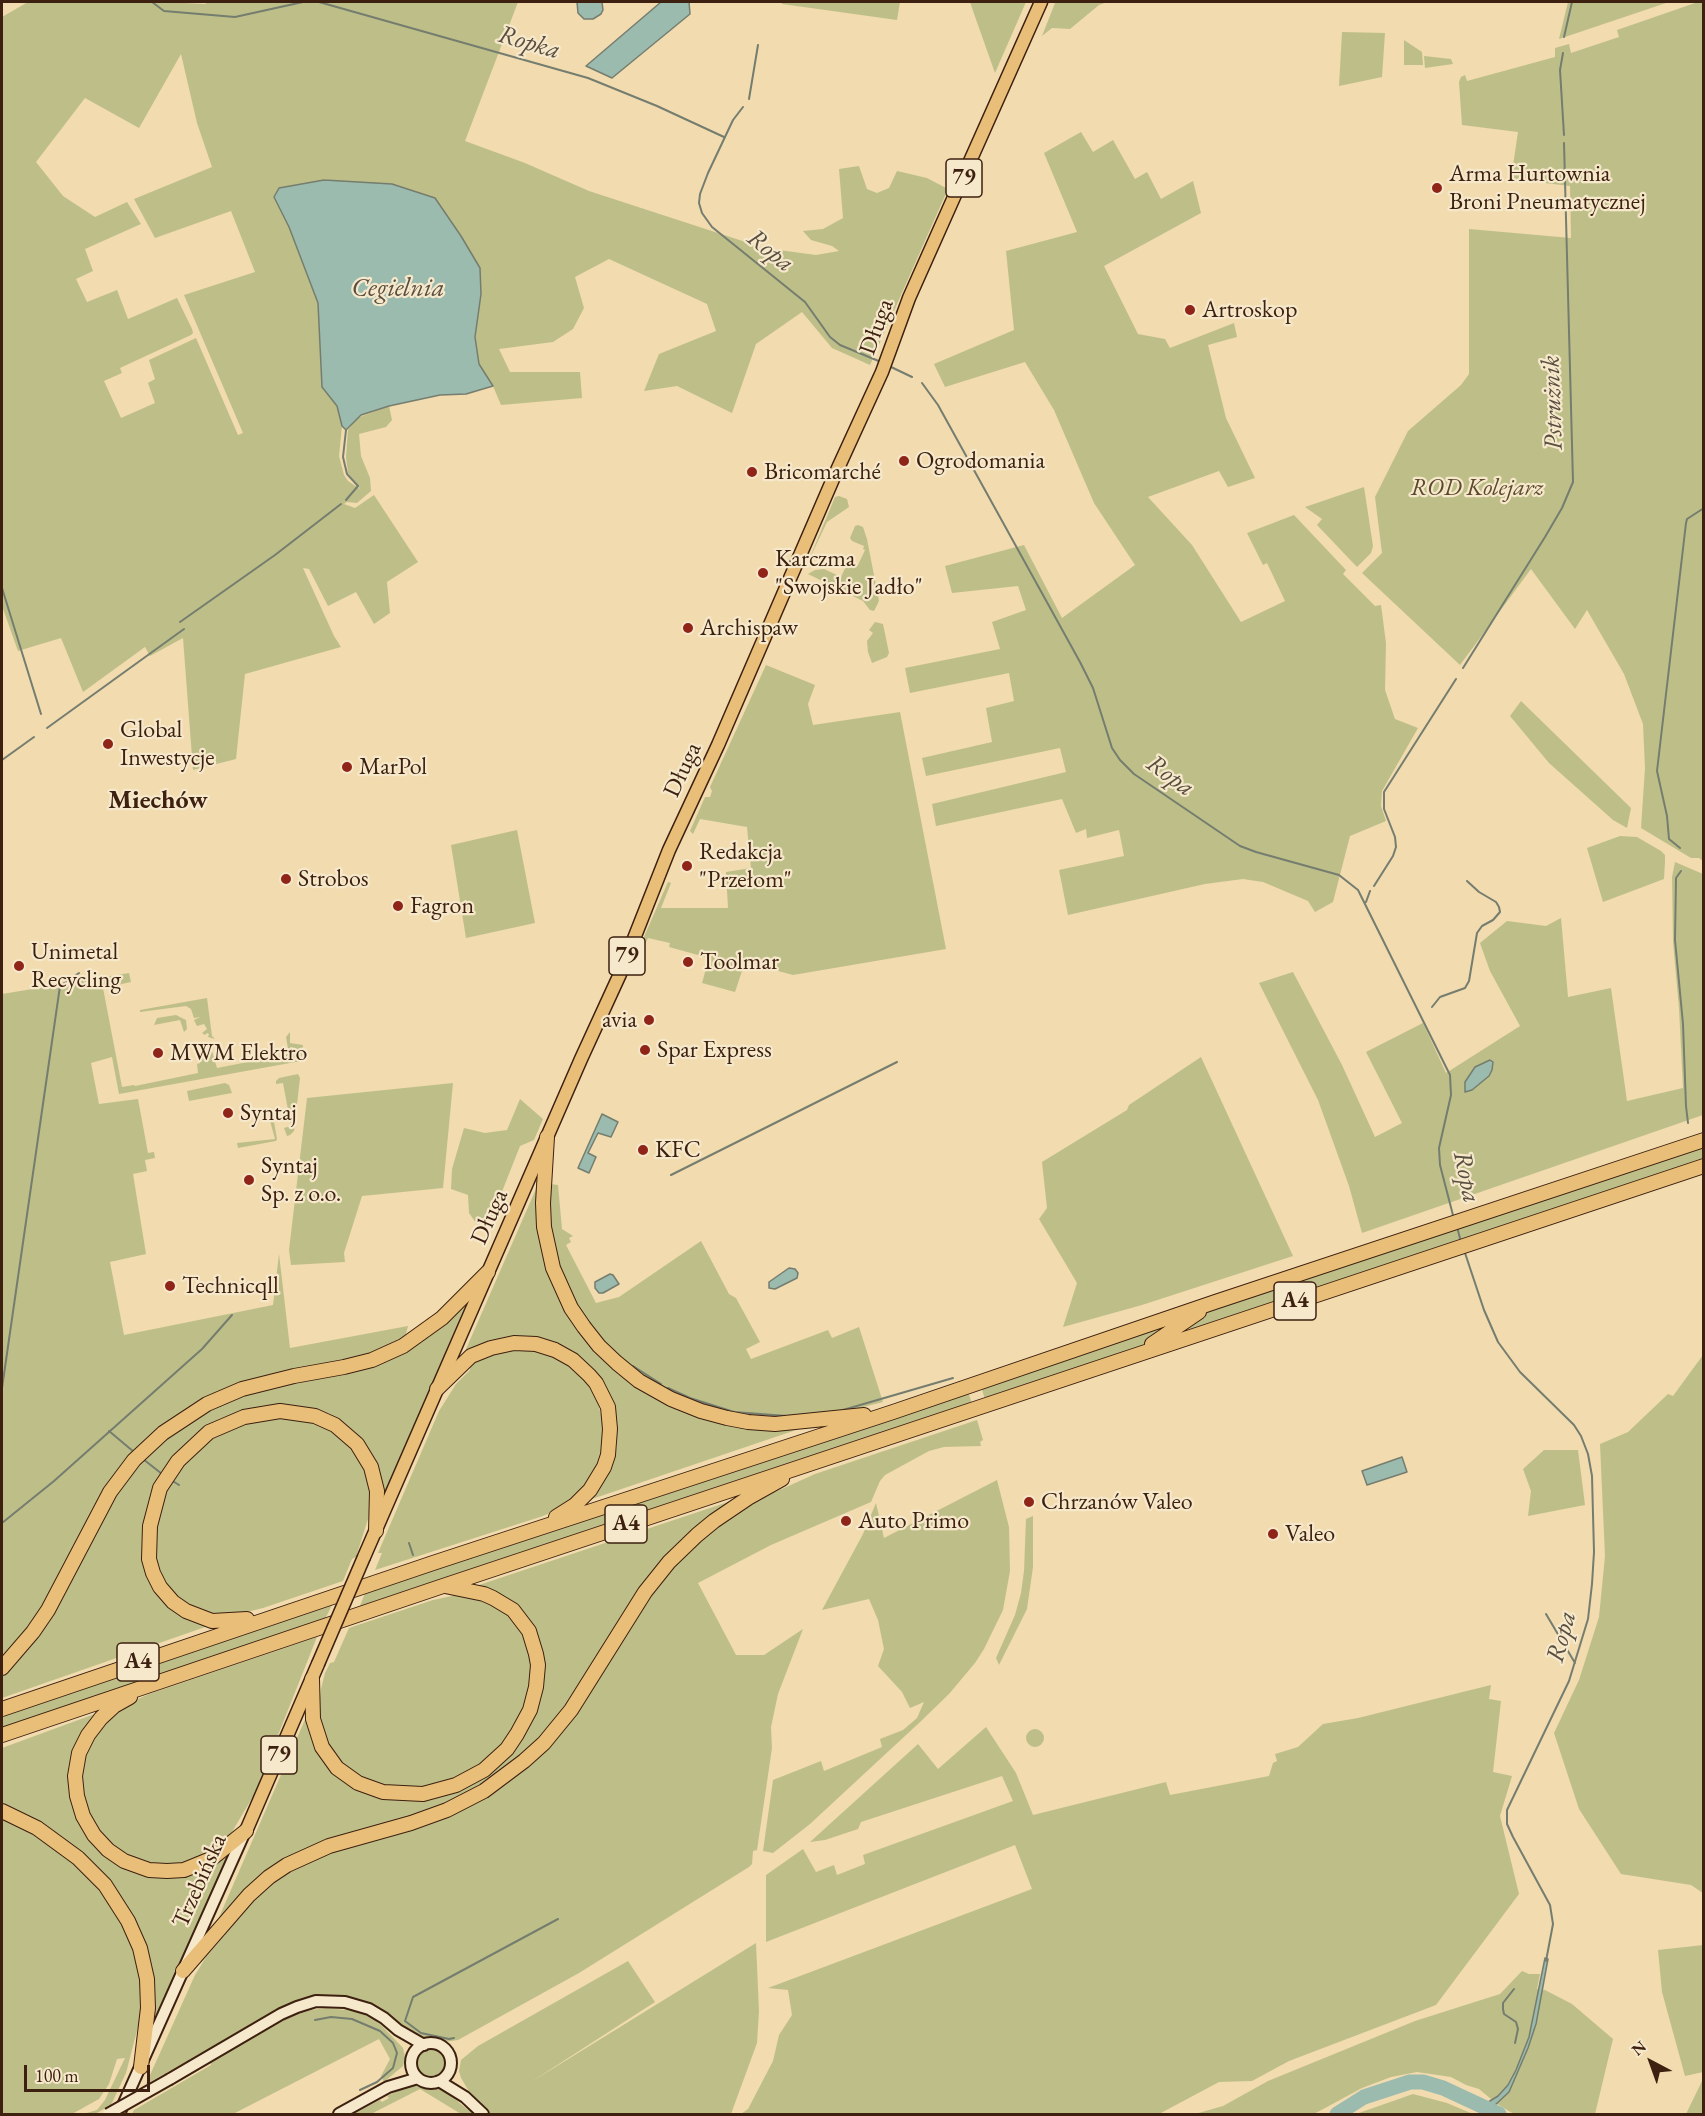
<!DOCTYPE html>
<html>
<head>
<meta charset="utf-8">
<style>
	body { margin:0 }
	#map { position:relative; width:1705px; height:2116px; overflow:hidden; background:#f1dbaf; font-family:"EB Garamond",serif }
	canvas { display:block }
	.frame { position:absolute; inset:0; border:3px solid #3d2010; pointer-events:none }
	.north { position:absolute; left:1621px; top:2032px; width:60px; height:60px; -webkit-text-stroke:4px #f6e8cb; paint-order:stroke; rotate:319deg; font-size:16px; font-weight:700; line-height:24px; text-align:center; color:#3d2010 }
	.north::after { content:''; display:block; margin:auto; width:21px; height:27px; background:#3d2010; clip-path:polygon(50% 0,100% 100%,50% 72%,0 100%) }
	.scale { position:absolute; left:24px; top:2065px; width:126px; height:27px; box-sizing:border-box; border:3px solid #3d2010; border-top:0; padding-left:8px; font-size:18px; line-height:21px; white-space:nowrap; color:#3d2010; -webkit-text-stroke:4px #f6e8cb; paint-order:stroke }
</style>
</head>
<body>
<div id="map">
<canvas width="1705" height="2116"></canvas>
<div class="frame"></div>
<div class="north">N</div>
<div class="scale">100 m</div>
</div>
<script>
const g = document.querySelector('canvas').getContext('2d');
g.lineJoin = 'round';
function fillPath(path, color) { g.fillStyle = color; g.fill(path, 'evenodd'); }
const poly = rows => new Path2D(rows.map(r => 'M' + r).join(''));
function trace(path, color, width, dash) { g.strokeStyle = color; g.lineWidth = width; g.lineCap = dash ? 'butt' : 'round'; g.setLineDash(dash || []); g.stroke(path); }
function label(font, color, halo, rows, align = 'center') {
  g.font = font + ' "EB Garamond",serif'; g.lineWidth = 4.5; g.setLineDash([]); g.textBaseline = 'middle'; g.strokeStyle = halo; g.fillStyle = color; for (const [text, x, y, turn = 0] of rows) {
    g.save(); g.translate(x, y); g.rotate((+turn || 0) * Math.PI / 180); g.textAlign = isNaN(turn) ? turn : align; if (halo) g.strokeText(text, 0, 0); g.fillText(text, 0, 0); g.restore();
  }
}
fillPath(poly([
	[28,2,166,2,205,4,208,2,518,2,465,141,525,163,589,191,764,248,816,255,839,251,832,246,811,240,803,231,823,229,843,218,839,169,859,166,867,189,877,193,889,188,897,171,927,178,948,189,870,365,832,348,802,312,756,344,732,413,677,386,644,391,659,354,716,331,707,304,609,259,575,277,584,308,573,329,553,342,499,349,510,372,580,372,582,398,501,405,493,386,479,364,475,337,481,294,274,197,289,227,318,303,322,387,337,406,342,426,339,456,344,475,348,481,360,489,348,473,346,457,348,430,357,418,389,406,392,420,386,427,359,434,361,456,370,478,371,491,357,503,347,502,344,504,355,508,374,495,418,562,387,582,390,613,374,624,356,592,328,606,309,569,303,568,334,636,341,647,245,674,236,759,193,770,183,638,150,656,145,647,83,692,61,638,18,651,2,606,2,17],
	[181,54,197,123,212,167,134,199,155,238,231,211,255,272,184,295,243,433,238,435,196,338,149,360,155,379,148,383,155,403,121,418,104,381,122,373,120,368,191,335,193,333,192,329,177,298,128,319,117,290,87,302,76,279,93,271,85,249,141,224,127,202,95,217,63,196,36,162,85,98,139,128],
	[781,2,900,2,897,20,782,4],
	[970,2,1026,2,995,73,972,8],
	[1060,2,1107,2,1099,5,1070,29,1052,28,1042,36,1055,3],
	[1568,2,1669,2,1559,39],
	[1698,2,1704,2,1703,861,1699,858,1691,858,1641,828,1645,768,1643,724,1624,674,1587,610,1575,629,1531,569,1460,665,1362,573,1382,553,1375,497,1408,431,1461,385,1469,374,1469,229,1571,238,1570,186,1511,179,1518,132,1462,125,1459,82,1461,77,1465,75,1467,81,1555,57,1555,48,1569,44,1571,53,1619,37,1617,30],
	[1342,32,1385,33,1382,77,1339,86],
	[1404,40,1422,52,1423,65,1404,65],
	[1424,56,1451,59,1453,64,1425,68],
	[1081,132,1093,152,1113,140,1135,179,1147,172,1161,199,1193,181,1201,213,1104,266,1138,334,1165,339,1170,348,1234,323,1237,337,1208,345,1226,418,1255,478,1228,487,1219,471,1148,497,1192,545,1241,622,1285,601,1267,563,1263,565,1247,533,1294,515,1346,570,1343,574,1375,606,1381,605,1386,643,1385,690,1395,719,1418,728,1382,791,1381,806,1386,821,1350,836,1333,902,1315,912,1308,901,1263,882,1243,879,1205,884,1068,915,1059,870,1124,856,1119,830,1087,838,1086,829,1076,833,1062,799,936,826,932,804,1066,772,1060,748,926,776,922,758,992,742,986,708,1014,701,1009,673,910,693,905,668,1000,649,992,622,1026,610,1018,586,952,593,945,566,1024,545,1062,618,1135,565,1094,503,1054,410,1025,362,945,387,934,364,1014,330,1006,251,1077,232,1044,153],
	[1364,487,1373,546,1371,553,1357,567,1317,525,1322,519,1305,507],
	[839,496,847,499,849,507,827,522,808,562,835,497],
	[858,525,863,527,867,539,879,601,874,611,870,610,863,601,808,574,815,570,824,569,841,577,848,562,858,565,865,550,863,549,864,546,852,541,850,538,855,526],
	[875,622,883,624,889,653,887,657,872,663,868,652,867,641,873,633,869,630],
	[766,665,815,685,808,704,813,725,900,712,946,949,793,975,745,962,735,992,702,983,709,958,669,947,670,943,648,938,633,970,629,971,668,882,671,883,661,908,728,908,726,872,751,868,747,827,700,819,693,834,690,831,705,797,710,797,712,791,710,787],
	[1521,701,1631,808,1627,828,1613,820,1549,763,1510,716],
	[517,830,535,923,466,938,451,845],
	[1620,836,1637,837,1661,851,1665,855,1665,862,1664,879,1603,902,1587,848],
	[1675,862,1703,874,1703,1115,1362,1233,1349,1186,1318,1100,1259,983,1293,972,1342,1065,1375,1137,1402,1123,1366,1052,1423,1023,1446,1073,1520,1026,1490,971,1480,943,1507,921,1546,926,1561,918,1568,997,1611,988,1627,1101,1683,1088,1679,1008,1673,942,1672,877],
	[129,973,131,982,103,988,122,1087,134,1085,135,1086,198,1073,197,1064,200,1063,200,1055,212,1051,217,1068,289,1054,286,1037,290,1032,290,1043,303,1045,301,1061,119,1094,112,1057,91,1063,99,1104,138,1099,148,1153,154,1152,155,1158,145,1160,147,1171,133,1174,146,1254,110,1262,124,1335,273,1305,279,1254,290,1348,408,1326,404,1341,368,1356,256,1380,155,1433,35,1621,2,1661,2,994],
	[207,998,212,1036,215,1039,208,1037,209,1034,207,1033,205,1035,202,1033,207,1029,204,1024,197,1026,194,1020,200,1017,194,1018,191,1009,186,1006,140,1012,140,1010],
	[176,1015,186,1020,187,1029,184,1032,180,1020,154,1025,157,1018],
	[1201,1057,1293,1256,1142,1305,1063,1327,1077,1283,1039,1219,1047,1208,1042,1162,1127,1110,1129,1105],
	[298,1074,300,1078,294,1131,290,1135,287,1136,284,1128,291,1126,283,1083,276,1084,276,1081,279,1078],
	[225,1083,229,1085,232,1093,189,1101,187,1091],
	[453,1083,443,1188,362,1196,344,1253,345,1262,291,1265,289,1250,307,1098],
	[520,1099,543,1119,534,1140,520,1146,492,1217,478,1226,469,1213,468,1195,451,1189,452,1169,464,1128,485,1133,507,1130],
	[273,1116,277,1139,276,1141,238,1148,237,1143,275,1139,269,1117],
	[1703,1144,1703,1161,985,1399,981,1387],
	[539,1182,566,1307,659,1398,799,1429,592,1499,607,1477,615,1457,617,1443,614,1408,610,1394,594,1371,573,1351,537,1337,513,1336,498,1339,482,1344,463,1356],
	[550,1184,558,1185,562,1229,573,1236,569,1238,571,1242,566,1245,596,1303,619,1297,701,1241,729,1294,736,1298,760,1342,746,1349,751,1359,828,1330,832,1338,859,1327,883,1402,827,1416,793,1419,728,1414,674,1395,642,1377,602,1343,575,1305,558,1267,549,1227],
	[468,1299,383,1498,379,1473,373,1456,363,1440,353,1431,330,1414,317,1409,281,1405,262,1406,238,1412,219,1419,189,1440,165,1468,156,1485,143,1548,177,1613,191,1621,208,1626,2,1698,2,1675,33,1641,98,1521,135,1466,187,1421,238,1396,402,1353,420,1342,445,1322],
	[523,1348,546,1353,566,1362,584,1379,597,1399,604,1427,602,1453,595,1471,584,1488,564,1507,543,1516,375,1570,382,1553,378,1553,439,1411,456,1384,470,1370,470,1365,476,1361,499,1351],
	[1703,1355,1703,1893,1691,1885,1621,1874,1579,1809,1554,1733,1579,1680,1599,1617,1605,1556,1600,1444,1628,1432,1668,1394,1673,1396],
	[968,1391,972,1404,360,1606,365,1593],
	[279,1416,313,1421,337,1431,362,1461,371,1485,370,1507,368,1519,356,1557,352,1559,343,1581,263,1608,234,1615,217,1616,184,1604,166,1584,156,1560,155,1530,163,1496,170,1483,180,1467,217,1434,239,1423],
	[977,1420,983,1440,980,1442,981,1446,944,1447,929,1451,885,1475,880,1481,871,1502,771,1545,698,1583,736,1655,764,1655,803,1629,778,1694,771,1727,772,1748,757,1850,753,1851,752,1864,749,1867,579,1973,458,2040,444,2042,438,2038,420,2037,374,2006,360,2000,344,1997,291,2004,146,2084,195,1975,206,1957,225,1935,223,1933,262,1888,313,1856,394,1833,526,1765,652,1590,686,1553,727,1519,753,1502,815,1474],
	[1544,1450,1578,1450,1585,1505,1528,1516,1531,1491,1523,1469],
	[997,1480,1009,1527,1010,1571,1003,1610,984,1649,975,1663,949,1694,919,1723,810,1824,773,1853,763,1851,773,1780,821,1761,824,1771,882,1747,880,1739,903,1730,917,1718,924,1702,910,1708,902,1692,878,1666,884,1649,878,1620,869,1599,822,1610,863,1534,876,1503,884,1538],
	[743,1497,711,1518,591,1673,548,1732,501,1774,444,1807,311,1849,217,1922,307,1715,333,1773,357,1789,367,1793,472,1782,533,1713,535,1634,473,1587],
	[1033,1516,1033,1567,1027,1609,999,1665,996,1658,1015,1615,1021,1593,1024,1571,1026,1519],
	[461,1594,471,1595,502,1608,523,1630,533,1662,528,1701,506,1743,478,1768,437,1786,392,1790,359,1779,333,1756,321,1731,319,1708,321,1689,325,1673,330,1663,334,1662,349,1628,433,1600],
	[333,1603,325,1619,2,1730,2,1716],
	[317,1637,255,1793,232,1832,219,1847,191,1863,160,1867,131,1860,106,1841,89,1818,81,1791,82,1762,95,1733,125,1705,149,1694],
	[1491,1685,1489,1699,1501,1701,1493,1772,1512,1776,1500,1816,1519,1894,1436,2005,1289,2061,1252,2081,1219,2082,1159,2114,741,2114,748,2109,773,2061,779,2035,792,2015,788,1990,768,1988,1032,1889,1015,1845,766,1942,766,1875,803,1849,816,1872,834,1865,837,1875,865,1864,863,1855,1013,1801,1002,1776,861,1822,858,1829,825,1840,810,1842,918,1744,938,1769,986,1727,1016,1773,1033,1815,1166,1782,1170,1795,1269,1776,1273,1763,1277,1761,1275,1754,1298,1747,1323,1724,1358,1718],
	[100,1712,78,1743,81,1823,144,1873,229,1853,150,2032,153,2009,121,1899,2,1807,2,1748],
	'1026 1738a9 9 0 1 1 18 0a9 9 0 1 1-18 0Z',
	[2,1816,17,1822,67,1855,94,1880,129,1932,142,1980,142,2023,139,2023,126,2073,111,2105,95,2114,83,2114,97,2110,105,2100,125,2058,117,2059,109,2084,99,2099,72,2114,2,2114],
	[756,1943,759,2011,757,2043,731,2114,490,2114,470,2093,461,2078,459,2071,461,2060,478,2046,628,1961,655,2002,531,2082],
	[1703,1945,1703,2072,1685,2076,1662,1992,1658,1950],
	[1522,1971,1529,1974,1540,1974,1537,1989,1545,1990,1572,2004,1613,2039,1595,2114,1514,2114,1497,2104,1479,2089,1466,2085,1451,2077,1417,2072,1391,2077,1362,2088,1314,2114,1195,2114,1223,2106,1268,2081,1415,2021,1500,1994],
	[326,2008,356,2011,371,2017,382,2026,403,2048,405,2057,403,2066,384,2082,381,2076,390,2059,379,2039,233,2114,132,2114,134,2110,211,2065,210,2062,264,2030,295,2015,311,2010],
	'417 2063a14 14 0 1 1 28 0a14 14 0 1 1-28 0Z',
	[1703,2079,1703,2114,1686,2114],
	[413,2084,444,2090,473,2114,461,2114,420,2089,371,2114,353,2114,380,2100,382,2102,389,2098,387,2096,391,2094],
	[1413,2094,1447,2103,1473,2114,1356,2114]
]), '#bebf88');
const water = poly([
	[577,2,602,2,603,10,601,14,593,19,584,19,578,13,577,2],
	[661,2,689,2,690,14,612,78,586,66,661,2],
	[324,180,392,184,435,198,461,236,480,268,481,294,475,337,479,364,493,386,466,394,440,395,389,406,361,415,346,430,342,426,337,406,322,387,318,303,289,227,274,197,279,188,324,180],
	[1490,1060,1493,1062,1492,1070,1489,1076,1472,1090,1465,1092,1465,1082,1475,1067,1490,1060],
	[602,1114,618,1122,611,1137,598,1133,588,1153,596,1157,589,1173,578,1168,602,1114],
	[789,1268,795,1269,798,1273,797,1278,775,1289,769,1288,769,1282,789,1268],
	[610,1274,613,1275,619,1284,603,1293,599,1293,595,1288,595,1282,610,1274],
	[1402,1457,1407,1472,1367,1485,1362,1471,1402,1457],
	[1545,1958,1548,1959,1536,2024,1528,2048,1509,2092,1493,2107,1505,2114,1490,2114,1472,2107,1475,2100,1485,2104,1498,2096,1508,2085,1516,2070,1529,2037,1545,1958]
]);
fillPath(water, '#9bbbae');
trace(water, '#757d6f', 1.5);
trace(poly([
	[152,2,164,11,235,17,303,2],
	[319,2,588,78,657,106,724,137],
	[1564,37,1572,2],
	[1563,53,1560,70,1564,135],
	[749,99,758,45],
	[743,107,733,120,708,173,700,194,699,203,702,213,712,227,805,302,830,337,840,345,881,362],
	[889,366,912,377],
	[922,383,938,405,1080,662,1093,688,1112,748,1120,760,1134,774,1240,846,1256,852,1339,875,1358,890,1450,1075,1451,1095,1439,1148,1440,1165,1454,1219],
	[346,430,343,457,347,474,358,486,346,500],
	[2,588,41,714],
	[180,622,275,555,341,504],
	[1463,668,1545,537,1562,508,1573,482,1564,143],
	[47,728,184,629],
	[2,760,34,737],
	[1680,848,1669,839,1667,816,1657,771,1686,523,1687,519,1704,508],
	[1681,871,1676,878,1675,940,1683,1024,1686,1106,1688,1123],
	[1374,886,1393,856,1396,847,1395,837,1384,809,1384,792,1456,679],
	[1366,902,1370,891],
	[1432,1007,1440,997,1465,988,1469,981,1477,933,1482,926,1493,920,1500,912,1499,907,1496,902,1479,892,1467,881],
	[671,1175,897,1062],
	[1457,1227,1461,1242],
	[1464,1250,1484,1310,1498,1342,1520,1372,1574,1425,1581,1436,1588,1454,1592,1476,1594,1552,1592,1584,1588,1619,1569,1681,1507,1810,1507,1824,1513,1837,1550,1905,1553,1924,1546,1961],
	[633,1366,661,1384],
	[2,1388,60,986,79,973],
	[668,1388,690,1398,734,1412,787,1416],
	[843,1410,953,1378],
	[109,1431,134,1452],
	[143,1459,162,1474],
	[171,1480,179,1485],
	[2,1523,54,1481,202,1349,232,1315],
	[409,1543,413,1555],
	[1546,1614,1575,1663],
	[1514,1989,1503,2003,1503,2009,1504,2014,1516,2022,1518,2029,1515,2043],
	[315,2020,331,2017,352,2019,380,2031,393,2043,397,2053,393,2068,377,2082,360,2090],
	[454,2038,449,2039,421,2033,405,2021,413,1997,558,1919]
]), '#757d6f', 2);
trace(poly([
	[1337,2114,1364,2097,1410,2082,1423,2082,1443,2088,1499,2114]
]), '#9bbbae', 15);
const secondary = poly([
	'411 2063a20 20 0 1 1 40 0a20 20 0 1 1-40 0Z',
	[170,2079,281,2014,297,2007,316,2001,345,2002,369,2009,384,2018,398,2030,424,2045],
	[439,2081,465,2097,483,2114],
	[119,2114,244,1834],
	[339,2114,388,2087,418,2078]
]);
const primary = poly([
	[364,1557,581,1059,620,974,669,850,718,745,833,479,882,372,909,298,1041,2],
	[246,1831,318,1664]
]);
const motorway = poly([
	[547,1137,543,1203,544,1227,553,1268,571,1308,584,1327,599,1346,617,1363,639,1381,671,1399,701,1411,727,1418,748,1422,775,1424,864,1415],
	[1152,1344,1199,1312],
	[437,1389,471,1356,491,1348,514,1343,536,1344,555,1350,573,1360,589,1375,596,1383,608,1407,610,1429,608,1455,604,1467,590,1490,575,1505,556,1517],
	[247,1619,212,1621,186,1611,173,1602,160,1587,153,1573,149,1559,150,1526,160,1488,178,1461,209,1432,244,1417,280,1411,315,1416,335,1425,357,1444,371,1467,377,1491,376,1531],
	[2,1668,33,1632,48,1610,110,1492,134,1460,163,1433,207,1404,242,1389,294,1376,344,1367,372,1360,403,1346,442,1318,488,1272],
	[312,1679,313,1719,322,1747,337,1768,358,1783,383,1792,423,1794,456,1785,484,1770,507,1749,517,1734,530,1710,536,1687,538,1665,536,1654,529,1631,513,1610,493,1598,484,1594,445,1586],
	[130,1697,114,1706,101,1718,88,1735,79,1753,75,1776,77,1796,83,1816,94,1835,108,1850,124,1861,149,1870,167,1871,184,1870,211,1859,246,1831],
	[2,1709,433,1563,893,1412,1215,1302,1704,1140],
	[2,1735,443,1586,1704,1166],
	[2,1811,37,1828,78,1858,105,1885,128,1921,140,1948,147,1979,148,2008,141,2067],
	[183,1971,249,1895,269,1877,287,1865,329,1846,411,1823,447,1810,484,1791,524,1761,544,1743,571,1710,645,1592,669,1562,697,1535,714,1521,748,1498,782,1479]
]);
trace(secondary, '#3d2010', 14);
trace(primary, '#3d2010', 15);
trace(motorway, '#3d2010', 16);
trace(secondary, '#f6e8cb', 10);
trace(primary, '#e8be78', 12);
trace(motorway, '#e8be78', 14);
const secondaryBridge = poly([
	[108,2114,170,2079]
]);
const primaryBridge = poly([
	[318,1664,364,1557]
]);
trace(secondaryBridge, '#3d2010', 14, []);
trace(primaryBridge, '#3d2010', 15, []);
trace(secondaryBridge, '#f6e8cb', 10);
trace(primaryBridge, '#e8be78', 12);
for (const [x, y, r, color] of [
	[1437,188,6,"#8f2418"],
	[1190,310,6,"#8f2418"],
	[904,461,6,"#8f2418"],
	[752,472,6,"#8f2418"],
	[763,573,6,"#8f2418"],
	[688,628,6,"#8f2418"],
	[108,744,6,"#8f2418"],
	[347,767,6,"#8f2418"],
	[687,866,6,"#8f2418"],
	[286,879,6,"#8f2418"],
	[398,906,6,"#8f2418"],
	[688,962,6,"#8f2418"],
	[19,966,6,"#8f2418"],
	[649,1020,6,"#8f2418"],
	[645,1050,6,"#8f2418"],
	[158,1053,6,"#8f2418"],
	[228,1113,6,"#8f2418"],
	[643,1150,6,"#8f2418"],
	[249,1180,6,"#8f2418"],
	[170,1286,6,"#8f2418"],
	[1029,1502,6,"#8f2418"],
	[846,1521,6,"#8f2418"],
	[1273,1534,6,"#8f2418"]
]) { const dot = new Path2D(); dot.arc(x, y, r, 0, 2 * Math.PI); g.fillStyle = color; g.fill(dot); trace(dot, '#f6e8cb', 2); }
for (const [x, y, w] of [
	[964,178,36],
	[627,956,36],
	[1295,1301,42],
	[626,1524,42],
	[138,1662,42],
	[279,1755,36]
]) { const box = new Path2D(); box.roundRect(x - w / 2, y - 19, w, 38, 4.5); g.fillStyle = '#f6e8cb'; g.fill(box); trace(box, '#3d2010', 1.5); }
label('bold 22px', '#3d2010', null, [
	["79",964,178],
	["79",627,956],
	["A4",1295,1301],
	["A4",626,1524],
	["A4",138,1662],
	["79",279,1755]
]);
label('24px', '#3d2010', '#f6e8cb', [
	["Arma Hurtownia",1449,174],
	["Broni Pneumatycznej",1449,202],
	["Artroskop",1202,310],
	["Ogrodomania",916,461],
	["Bricomarché",764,472],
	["Karczma",775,559],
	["\"Swojskie Jadło\"",775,587],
	["Archispaw",700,628],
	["Global",120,730],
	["Inwestycje",120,758],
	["MarPol",359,767],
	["Redakcja",699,852],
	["\"Przełom\"",699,880],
	["Strobos",298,879],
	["Fagron",410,906],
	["Unimetal",31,952],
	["Recycling",31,980],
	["Toolmar",700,962],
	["avia",637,1020,"right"],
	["Spar Express",657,1050],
	["MWM Elektro",170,1053],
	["Syntaj",240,1113],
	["KFC",655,1150],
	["Syntaj",261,1166],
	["Sp. z o.o.",261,1194],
	["Technicqll",182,1286],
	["Chrzanów Valeo",1041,1502],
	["Auto Primo",858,1521],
	["Valeo",1285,1534]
], 'left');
label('24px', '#3d2010', '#f6e8cb', [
	["Długa",877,327,-70],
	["Długa",683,770,-65],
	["Długa",490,1217,-66],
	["Trzebińska",200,1881,-66]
]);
label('italic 24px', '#5d482e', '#f6e8cb', [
	["ROD Kolejarz",1477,488]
]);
label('italic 26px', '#594e3f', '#f6e8cb', [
	["Ropka",529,43,16],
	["Ropa",770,251,39],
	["Cegielnia",398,289],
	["Pstrużnik",1553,403,-92],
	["Ropa",1170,776,36],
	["Ropa",1466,1177,78],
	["Ropa",1562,1637,-75]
]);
label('bold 26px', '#3d2010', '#f6e8cb', [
	["Miechów",158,801]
]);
</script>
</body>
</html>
